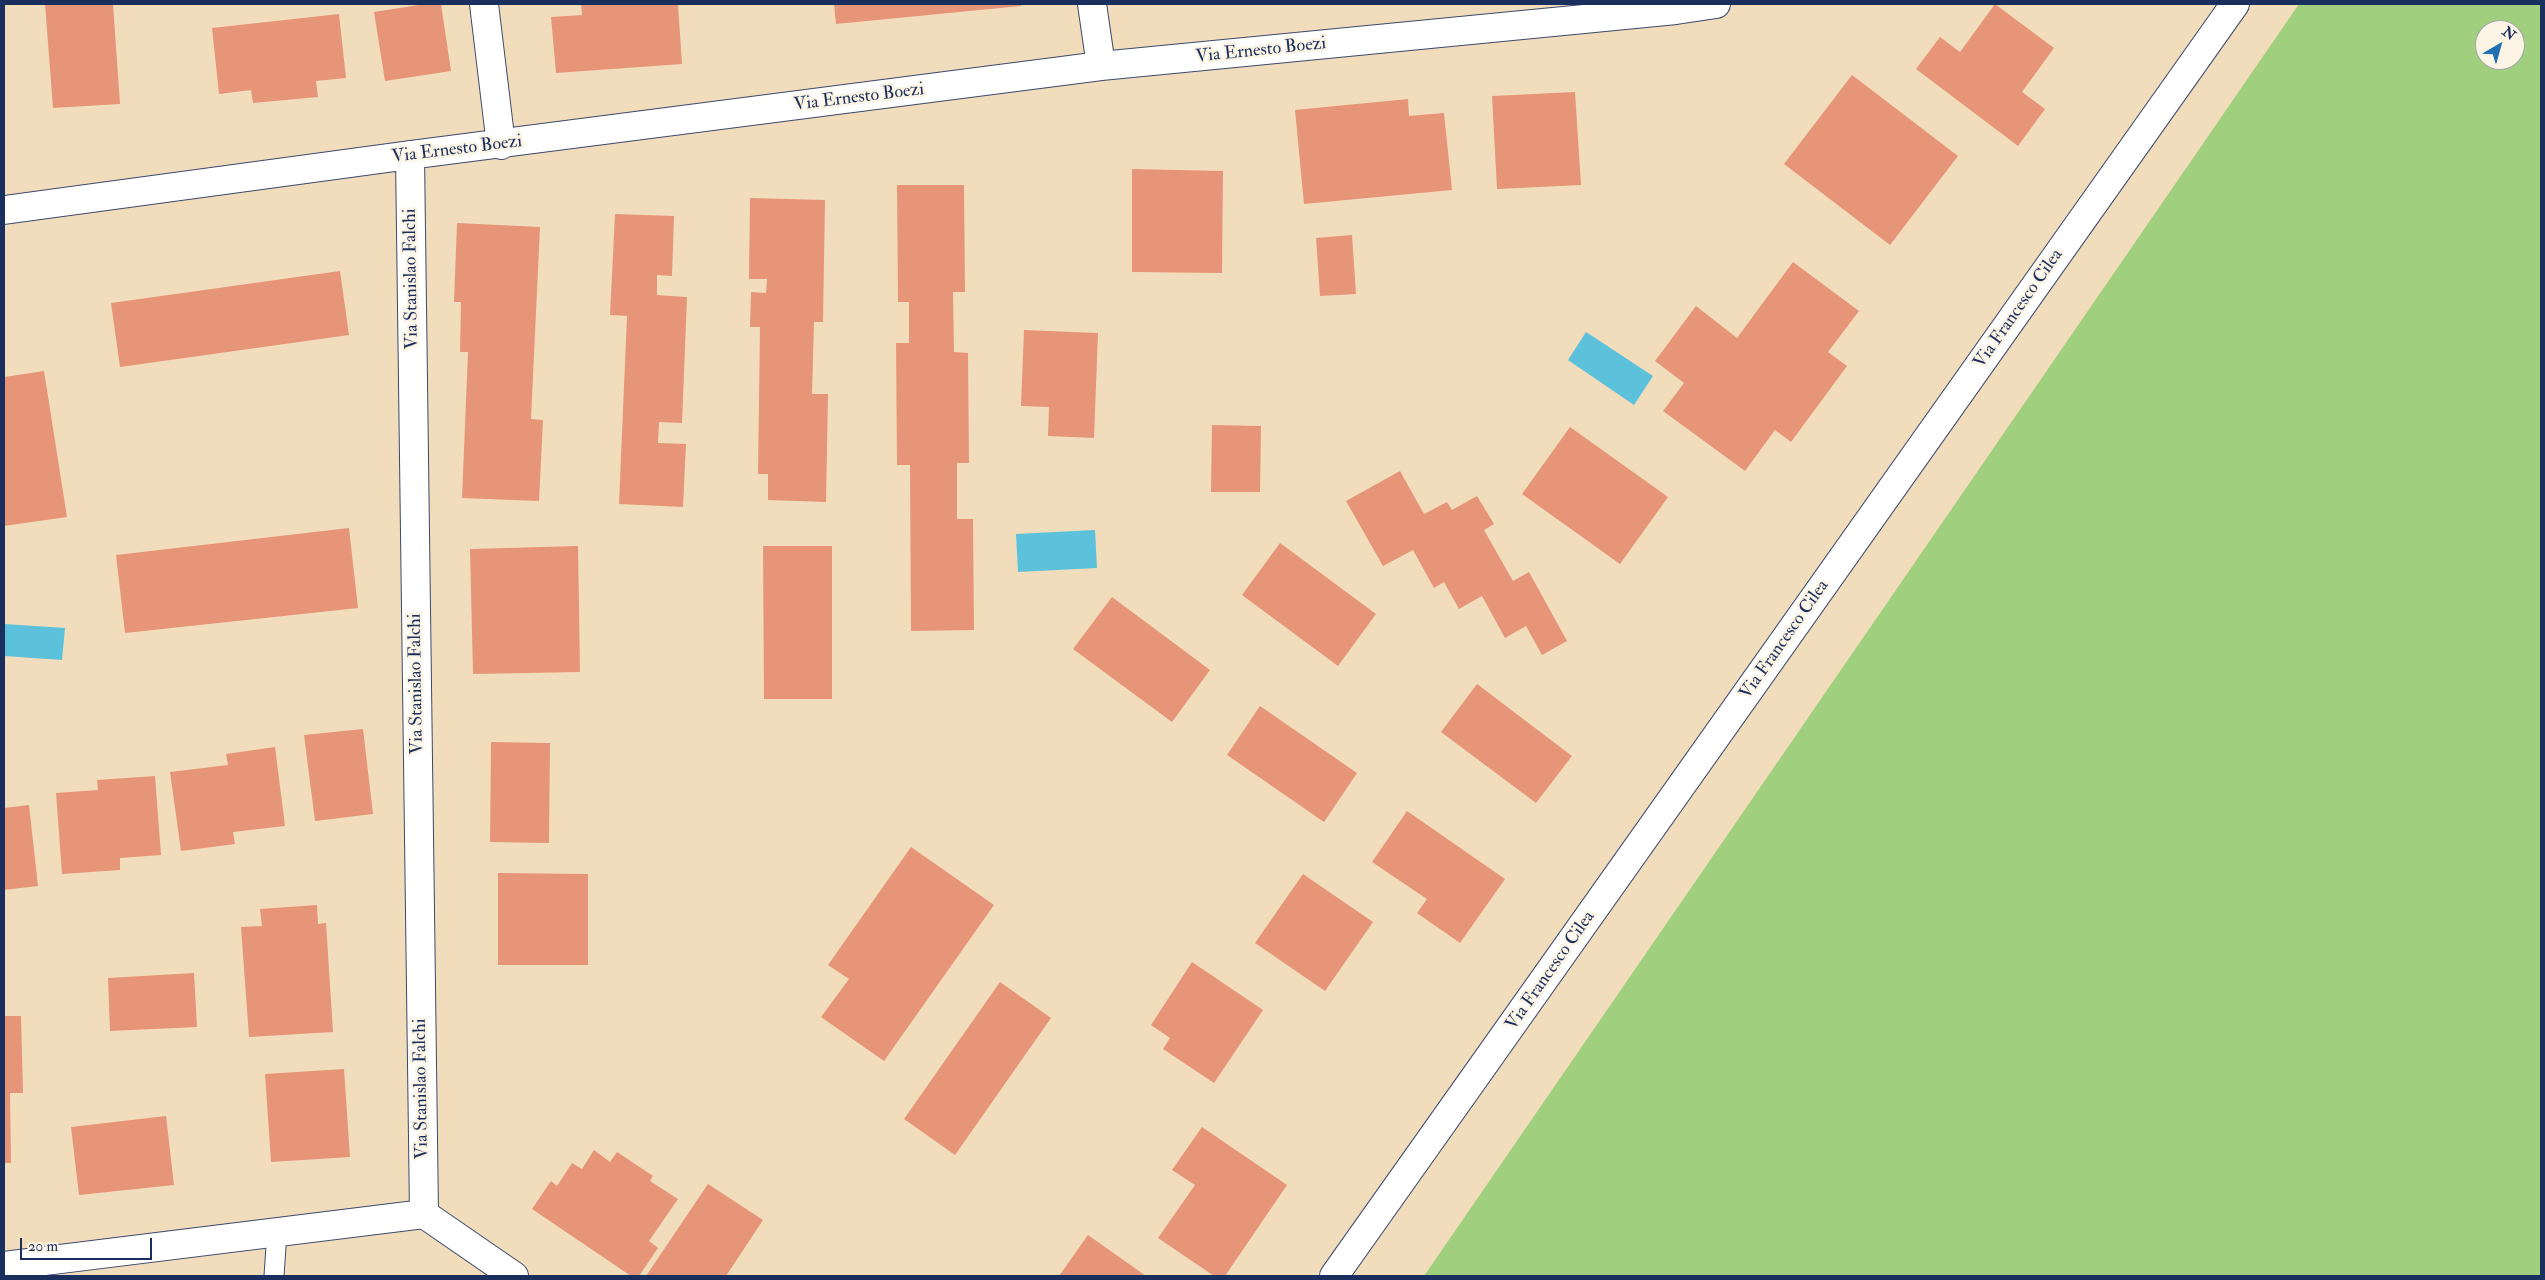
<!DOCTYPE html>
<html>
<head>
<meta charset="utf-8">
<style>
	body { margin:0 }
	#map { position:relative; width:2545px; height:1280px; overflow:hidden; background:#f1ddbc; font-family:"IM FELL Double Pica",serif }
	canvas { display:block }
	.frame { position:absolute; inset:0; border:5px solid #1b2f5e; pointer-events:none }
	.north { position:absolute; left:2475px; top:20px; width:50px; height:50px; box-sizing:border-box; background:#fcf5e5; border:1px solid #a2a6af; border-radius:50%; rotate:38deg; font-size:14px; font-weight:700; line-height:20px; text-align:center; color:#1b2f5e }
	.north::after { content:''; display:block; margin:auto; width:18px; height:22px; background:#1f6fb2; clip-path:polygon(50% 0,100% 100%,50% 72%,0 100%) }
	.scale { position:absolute; left:20px; top:1238px; width:132px; height:22px; box-sizing:border-box; border:2px solid #1b2f5e; border-top:0; padding-left:6px; font-size:15px; line-height:18px; white-space:nowrap; color:#1b2f5e; -webkit-text-stroke:4px #fcf5e5; paint-order:stroke }
</style>
</head>
<body>
<div id="map">
<canvas width="2545" height="1280"></canvas>
<div class="frame"></div>
<div class="north">N</div>
<div class="scale">20 m</div>
</div>
<script>
const g = document.querySelector('canvas').getContext('2d');
g.lineJoin = 'round';
function fillPath(path, color) { g.fillStyle = color; g.fill(path, 'evenodd'); }
const poly = rows => new Path2D(rows.map(r => 'M' + r).join(''));
function trace(path, color, width, dash) { g.strokeStyle = color; g.lineWidth = width; g.lineCap = dash ? 'butt' : 'round'; g.setLineDash(dash || []); g.stroke(path); }
function label(font, color, halo, rows, align = 'center') {
  g.font = font + ' "IM FELL Double Pica",serif'; g.lineWidth = 5; g.setLineDash([]); g.textBaseline = 'middle'; g.strokeStyle = halo; g.fillStyle = color; for (const [text, x, y, turn = 0] of rows) {
    g.save(); g.translate(x, y); g.rotate((+turn || 0) * Math.PI / 180); g.textAlign = isNaN(turn) ? turn : align; if (halo) g.strokeText(text, 0, 0); g.fillText(text, 0, 0); g.restore();
  }
}
fillPath(poly([
	[2299,4,2541,4,2541,1276,1424,1276],
	[2485,30,2515,30,2515,60,2485,60]
]), '#a0cf7d');
fillPath(poly([
	[1586,332,1653,376,1634,405,1568,360],
	[1095,530,1097,568,1018,572,1016,534],
	[4,624,65,628,62,660,4,656]
]), '#5cc1da');
fillPath(poly([
	[45,4,113,4,120,104,53,108],
	[425,4,441,4,451,71,385,81,374,12],
	[581,4,678,4,682,64,556,73,551,17,582,15],
	[834,4,1021,4,1021,6,836,24],
	[1995,4,2054,48,2022,92,2045,109,2018,146,1916,69,1940,37,1960,52],
	[339,14,346,78,316,81,318,97,253,103,251,90,219,94,212,28],
	[1852,75,1958,156,1890,245,1784,164],
	[1575,92,1581,185,1497,189,1492,96],
	[1408,99,1409,116,1444,113,1452,190,1304,204,1295,110],
	[1132,169,1223,171,1222,273,1132,272],
	[897,185,964,185,965,292,953,292,954,352,968,353,969,463,957,463,957,519,973,519,974,630,911,631,910,465,897,465,896,343,909,343,909,302,898,302],
	[750,198,825,200,823,322,814,322,812,394,828,394,826,502,768,500,768,474,758,474,760,327,750,327,751,292,766,293,767,279,749,279],
	[615,214,674,216,672,276,657,275,657,295,687,297,682,423,659,422,658,443,686,444,683,507,619,504,627,316,610,315],
	[457,223,540,227,531,419,543,420,539,501,462,498,468,352,460,352,461,302,454,302],
	[1352,235,1356,294,1320,296,1316,238],
	[1793,262,1859,311,1828,352,1847,366,1791,442,1775,430,1745,471,1663,411,1684,383,1655,361,1696,306,1737,338],
	[340,271,349,335,120,367,111,303],
	[1024,330,1098,333,1094,438,1048,436,1049,407,1021,406],
	[44,371,67,517,4,526,4,377],
	[1212,425,1261,426,1260,492,1211,492],
	[1570,427,1668,497,1620,564,1522,494],
	[1400,471,1424,514,1447,502,1452,510,1477,496,1494,524,1484,530,1513,581,1529,572,1567,641,1542,655,1526,626,1505,638,1482,596,1459,609,1444,582,1434,588,1413,550,1383,566,1346,501],
	[349,528,358,608,125,633,116,555],
	[1280,543,1376,614,1338,666,1242,595],
	[578,546,580,672,473,674,470,549],
	[763,546,832,546,832,699,764,699],
	[1112,597,1210,670,1172,722,1073,649],
	[1477,684,1572,756,1536,803,1441,732],
	[1260,706,1357,773,1324,822,1227,755],
	[363,729,373,814,315,821,304,735],
	[491,742,550,743,549,843,490,842],
	[275,747,285,826,233,832,235,844,181,851,170,772,228,765,226,754],
	[155,776,161,855,120,858,120,870,62,874,56,793,98,790,97,780],
	[29,805,38,886,4,890,4,808],
	[1407,811,1505,879,1460,943,1417,913,1427,899,1372,862],
	[911,847,994,905,884,1061,821,1017,849,979,828,965],
	[498,873,588,874,588,965,498,965],
	[1303,874,1373,922,1325,991,1255,943],
	[317,905,318,924,326,923,333,1032,249,1037,241,927,262,926,260,909],
	[1192,962,1263,1010,1214,1083,1163,1049,1170,1038,1151,1025],
	[194,973,197,1027,110,1031,108,978],
	[1000,982,1051,1018,955,1155,904,1119],
	[4,1016,21,1016,23,1093,10,1093,11,1163,4,1163],
	[344,1069,350,1157,271,1162,265,1074],
	[166,1116,174,1185,79,1195,71,1127],
	[1202,1127,1287,1185,1225,1276,1214,1276,1158,1238,1195,1185,1172,1170],
	[594,1150,610,1162,617,1152,653,1176,650,1181,678,1199,649,1241,658,1248,639,1276,631,1276,532,1209,551,1181,557,1186,572,1163,582,1169],
	[708,1184,763,1220,726,1276,646,1276],
	[1088,1235,1146,1276,1059,1276]
]), '#e79578');
const lane = poly([
	[274,1276,277,1232]
]);
const street = poly([
	[484,4,501,145],
	[1092,4,1101,66],
	[410,155,424,1214],
	[4,210,410,155,1101,66,1676,10,1716,4],
	[4,1266,424,1214,514,1276],
	[1334,1276,2235,4]
]);
trace(lane, '#3b496c', 21);
trace(street, '#3b496c', 30);
trace(lane, '#fff', 19);
trace(street, '#fff', 28);
label('18px', '#1b2f5e', '#fcf5e5', [
	["Via Ernesto Boezi",1261,51,-6],
	["Via Ernesto Boezi",859,98,-7],
	["Via Ernesto Boezi",457,150,-7],
	["Via Stanislao Falchi",412,279,-91],
	["Via Francesco Cilea",2019,309,-55],
	["Via Francesco Cilea",1785,640,-55],
	["Via Stanislao Falchi",417,684,-91],
	["Via Francesco Cilea",1551,971,-55],
	["Via Stanislao Falchi",422,1089,-91]
]);
</script>
</body>
</html>
